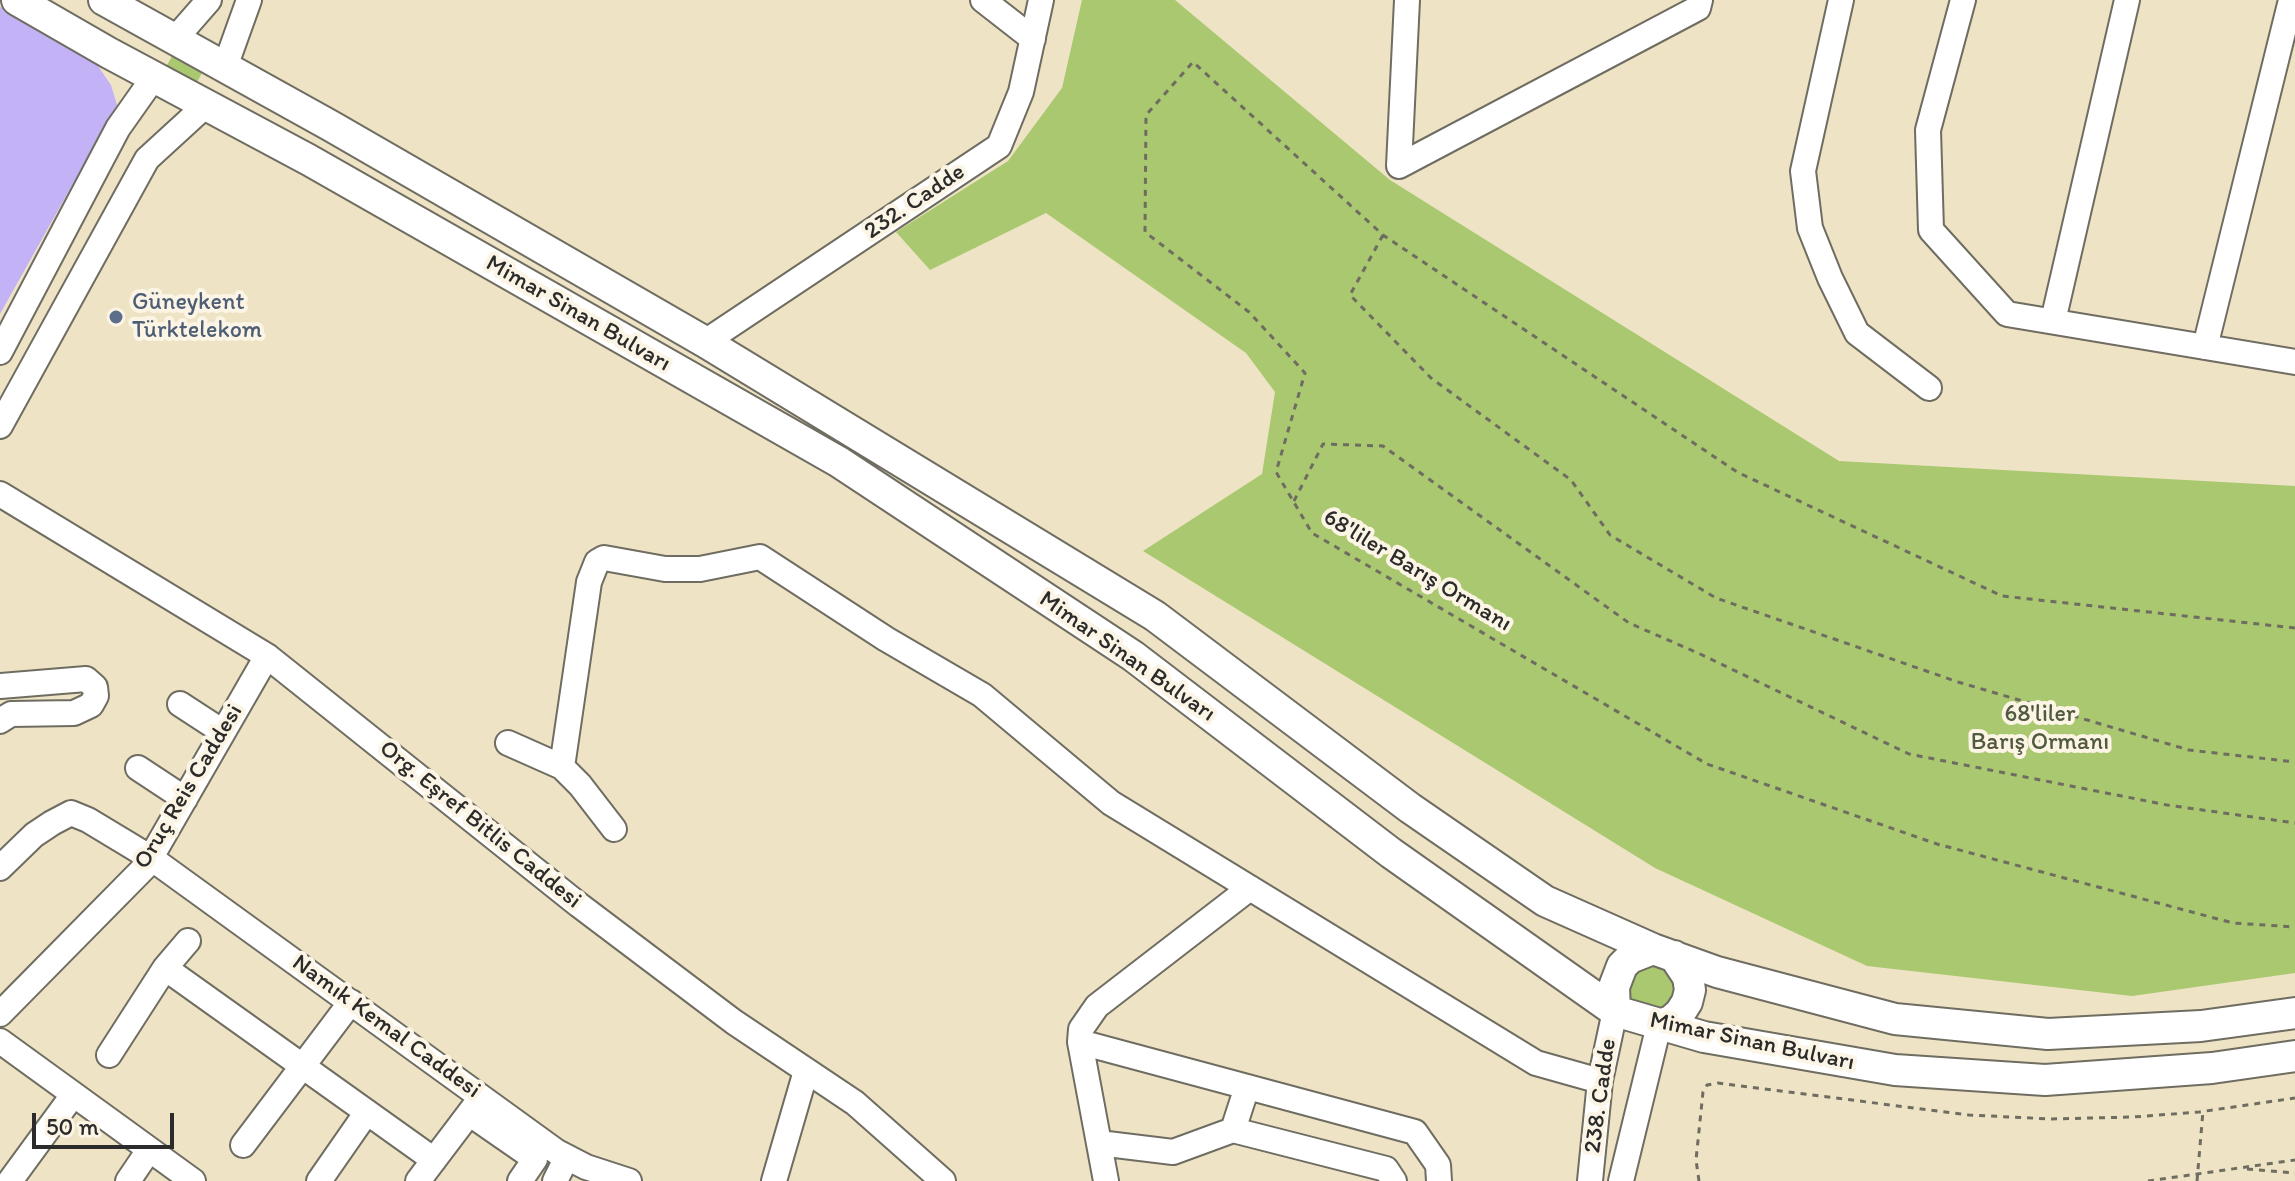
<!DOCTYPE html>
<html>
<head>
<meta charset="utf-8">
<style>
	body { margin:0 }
	#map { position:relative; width:2295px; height:1181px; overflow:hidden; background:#eee4c5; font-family:Itim,sans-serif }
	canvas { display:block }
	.scale { position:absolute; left:32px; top:1113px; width:142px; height:36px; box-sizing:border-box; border:4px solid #2b2b2b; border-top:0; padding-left:10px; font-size:24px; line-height:28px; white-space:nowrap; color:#2b2b2b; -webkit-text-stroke:6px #fcf5e5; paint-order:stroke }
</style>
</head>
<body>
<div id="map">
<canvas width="2295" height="1181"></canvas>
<div class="scale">50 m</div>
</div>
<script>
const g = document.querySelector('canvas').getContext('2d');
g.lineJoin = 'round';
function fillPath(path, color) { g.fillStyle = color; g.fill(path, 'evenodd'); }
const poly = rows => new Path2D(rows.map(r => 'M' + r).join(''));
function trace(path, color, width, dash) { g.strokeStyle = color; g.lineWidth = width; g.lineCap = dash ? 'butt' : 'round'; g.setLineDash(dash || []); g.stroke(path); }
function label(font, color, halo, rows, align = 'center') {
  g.font = font + ' Itim,sans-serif'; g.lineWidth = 8; g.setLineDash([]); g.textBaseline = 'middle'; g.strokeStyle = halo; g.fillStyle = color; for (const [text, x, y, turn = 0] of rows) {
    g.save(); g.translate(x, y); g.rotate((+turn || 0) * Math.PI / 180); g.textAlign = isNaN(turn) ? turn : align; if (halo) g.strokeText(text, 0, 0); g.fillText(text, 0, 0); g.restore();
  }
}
fillPath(poly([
	[1082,0,1175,0,1390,180,1839,461,2295,486,2295,973,2132,996,1867,966,1655,868,1143,551,1262,474,1275,392,1246,353,1046,213,930,270,896,232,1008,161,1062,88],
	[175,51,205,67,193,90,162,74],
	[1655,963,1670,972,1676,988,1675,997,1665,1010,1628,1004,1626,979,1631,972]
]), '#a9c86f');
fillPath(poly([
	[0,7,96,63,111,85,117,105,0,314]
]), '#c4b2f6');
const minor = poly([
	[983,0,1033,39],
	[1407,0,1399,166,1698,8,1700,0],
	[1841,0,1803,171,1810,228,1830,278,1857,333,1929,388],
	[1963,0,1928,130,1931,230,2007,314,2295,362],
	[175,39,209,0],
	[225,67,249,0],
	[2053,321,2127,0],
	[705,342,999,146,1021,92,1041,0],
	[2205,347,2291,0],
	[0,352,118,128,154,77],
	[0,426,147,159,206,105],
	[0,494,267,656,579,905,734,1022,855,1103,943,1181],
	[0,686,86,679,95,687,96,696,91,705,74,713,11,714,0,721],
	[180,704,223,732],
	[508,743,562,767,580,785,614,829],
	[562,767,589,582,597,562,604,558,665,569,700,569,760,557,886,639,982,695,1111,803,1536,1063,1600,1081],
	[138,768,185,799],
	[0,868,34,835,52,823,71,813,88,820,151,858,557,1152,586,1167,629,1181],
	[165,968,434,1160],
	[0,1014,146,866,267,656],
	[0,1041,193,1181],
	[1080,1042,1415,1132,1438,1165,1439,1181],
	[109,1055,165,968,188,941],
	[470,1114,535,1159,520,1181],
	[1233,1130,1247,1087],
	[1099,1143,1173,1152,1233,1130,1386,1169,1394,1181],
	[243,1145,351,1002],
	[10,1181,73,1095],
	[128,1181,149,1150],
	[319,1181,367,1112],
	[418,1181,477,1103],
	[555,1181,567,1157],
	[774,1181,806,1071],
	[1106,1181,1080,1042,1081,1029,1097,1006,1250,888],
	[1590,1181,1600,1081,1615,1011],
	[1621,1181,1659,1025]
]);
const major = poly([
	[17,0,109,53,309,160,839,462,1133,656,1391,853,1615,1011,1704,1037,1895,1070,2045,1080,2212,1068,2295,1056],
	[104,0,331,126,705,342,1155,616,1410,808,1545,901,1653,949,1717,972,1895,1019,2048,1034,2201,1026,2295,1013],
	[1615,1011,1614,987,1622,966,1630,958,1653,949],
	[1659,1025,1671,1021,1680,1013,1687,1002,1690,990,1688,977,1674,956]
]);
trace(minor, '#6f6c61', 28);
trace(major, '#6f6c61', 34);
trace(poly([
	[1383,235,1350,295,1431,378,1571,480,1610,535,1716,598,1958,682,2189,750,2295,762],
	[1294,501,1323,444,1383,446,1629,623,1698,653,1909,754,2167,805,2295,823],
	[2295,628,2002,596,1737,472,1383,235,1193,62,1146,115,1145,232,1249,312,1305,373,1276,472,1312,533,1707,764,1937,844,2233,923,2295,927],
	[2247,1169,2295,1173],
	[1699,1181,1696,1160,1703,1092,1707,1085,1718,1083,1969,1115,2051,1119,2133,1117,2199,1112,2295,1098],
	[2148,1181,2295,1160],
	[2197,1181,2203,1111]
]), '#6f6c61', 3, [6, 6]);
trace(minor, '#fff', 24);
trace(major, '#fff', 30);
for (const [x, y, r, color] of [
	[116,317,8,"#5c6f8a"]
]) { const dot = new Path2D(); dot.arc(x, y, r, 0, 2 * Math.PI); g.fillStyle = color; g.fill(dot); trace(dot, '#fcf5e5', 3); }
label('24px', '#2b2b2b', '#fcf5e5', [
	["232. Cadde",915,202,-34],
	["Mimar Sinan Bulvarı",578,314,30],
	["68'liler Barış Ormanı",1417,571,31],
	["Mimar Sinan Bulvarı",1127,657,35],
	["Oruç Reis Caddesi",189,787,-59],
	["Org. Eşref Bitlis Caddesi",480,825,39],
	["Namık Kemal Caddesi",386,1027,36],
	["Mimar Sinan Bulvarı",1752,1042,12],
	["238. Cadde",1601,1096,-82]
]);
label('24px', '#4e5e75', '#fcf5e5', [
	["Güneykent",132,303],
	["Türktelekom",132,331]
], 'left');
label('24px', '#515a3f', '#fcf5e5', [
	["68'liler",2040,715],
	["Barış Ormanı",2040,743]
]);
</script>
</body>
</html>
